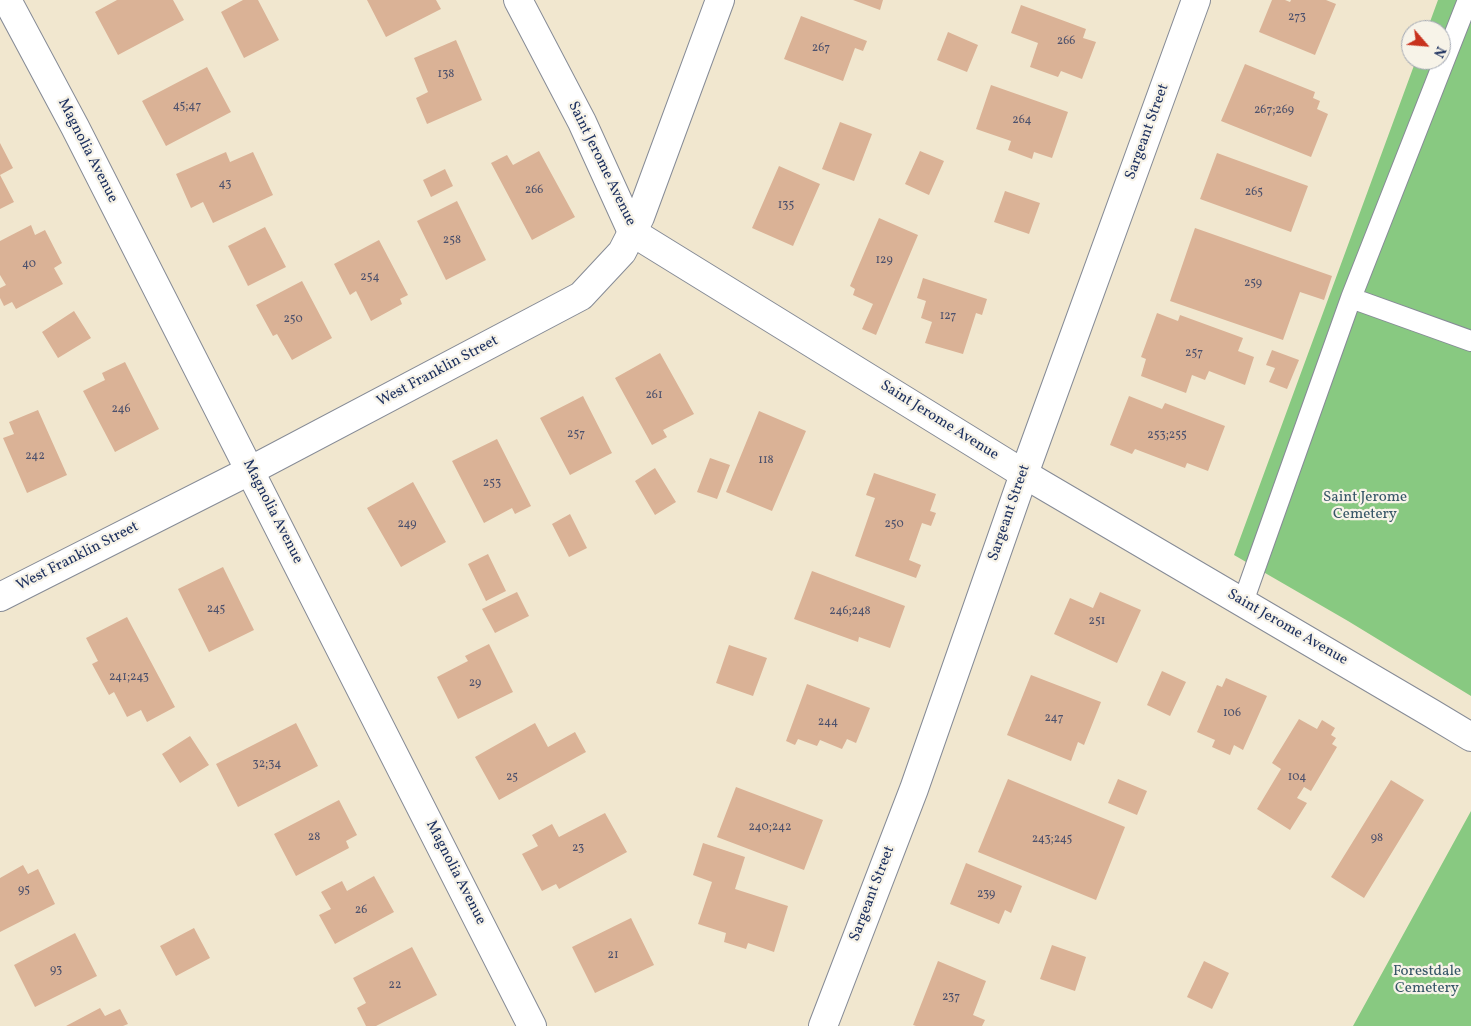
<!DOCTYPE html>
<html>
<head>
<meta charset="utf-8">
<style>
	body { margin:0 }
	#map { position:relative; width:1471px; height:1026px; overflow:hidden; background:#f1e7cf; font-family:Vollkorn,serif }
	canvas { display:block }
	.north { position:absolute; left:1401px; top:20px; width:50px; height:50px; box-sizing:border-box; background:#f7f3e8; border:1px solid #9fa5b1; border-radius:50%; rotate:117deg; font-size:14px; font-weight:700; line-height:20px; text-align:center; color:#1b2f5e }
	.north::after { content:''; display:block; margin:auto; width:18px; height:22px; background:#c8321e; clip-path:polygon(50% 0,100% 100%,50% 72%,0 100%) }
</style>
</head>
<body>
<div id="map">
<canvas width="1471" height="1026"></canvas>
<div class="north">N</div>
</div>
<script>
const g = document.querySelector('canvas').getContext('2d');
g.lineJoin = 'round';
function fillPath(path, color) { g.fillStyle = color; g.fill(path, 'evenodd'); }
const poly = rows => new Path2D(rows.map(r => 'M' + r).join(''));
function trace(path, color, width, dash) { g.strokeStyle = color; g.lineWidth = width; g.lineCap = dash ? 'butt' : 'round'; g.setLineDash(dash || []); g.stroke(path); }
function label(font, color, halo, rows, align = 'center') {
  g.font = font + ' Vollkorn,serif'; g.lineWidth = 4.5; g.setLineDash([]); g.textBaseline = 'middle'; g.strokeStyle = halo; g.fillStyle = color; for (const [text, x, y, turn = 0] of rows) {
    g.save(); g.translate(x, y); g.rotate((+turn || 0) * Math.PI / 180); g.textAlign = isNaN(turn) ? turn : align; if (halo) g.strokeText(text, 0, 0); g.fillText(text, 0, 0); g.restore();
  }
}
fillPath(poly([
	[1438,0,1471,0,1471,696,1348,621,1234,555,1416,60,1441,60,1441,30,1427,30],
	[1471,811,1471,1026,1353,1026]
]), '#88c981');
fillPath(poly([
	[117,0,173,0,184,20,118,55,95,12],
	[243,0,258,0,279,40,244,58,221,12],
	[367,0,436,0,441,9,386,37],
	[853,0,883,0,880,10],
	[1272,0,1285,0,1290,2,1291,0,1326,0,1336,4,1315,55,1259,32],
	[1021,5,1086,29,1083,38,1096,42,1082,79,1061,71,1058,77,1030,67,1038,43,1011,33],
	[801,16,867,41,863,51,855,48,843,81,784,59],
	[948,32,978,45,967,72,937,60],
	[456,40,482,100,427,124,416,98,428,92,414,58],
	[1245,64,1315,92,1313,98,1320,101,1317,109,1328,114,1311,157,1221,121],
	[207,67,231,112,166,146,142,101],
	[991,85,1068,112,1052,158,1034,152,1032,159,1008,150,1011,141,976,129],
	[840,122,872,134,854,181,822,169],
	[0,143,13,168,0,175,14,202,0,209],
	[539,151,575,217,532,240,491,163,507,155,513,165],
	[920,151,944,161,929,195,905,184],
	[226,152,230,162,253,152,273,195,213,223,203,202,191,208,176,174],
	[1217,153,1308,186,1291,232,1200,199],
	[779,166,820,184,793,246,752,228],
	[445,169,453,186,431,197,423,180],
	[1005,191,1040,203,1029,234,994,222],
	[457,201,486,260,446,280,417,221],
	[879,218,918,235,876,335,862,329,873,304,853,295,855,289,850,286],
	[31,225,35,235,45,230,62,263,54,268,63,284,16,309,12,302,4,306,0,298,0,288,6,285,0,275,0,241],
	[265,227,286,267,248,286,228,246],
	[1195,228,1332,276,1324,300,1300,292,1283,340,1170,301],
	[379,240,408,295,400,299,402,304,371,321,356,291,350,295,334,264],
	[923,278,987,299,982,315,976,313,963,354,925,343,932,322,921,318,926,301,917,298],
	[302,281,332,338,292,360,277,334,273,336,256,305],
	[74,311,91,338,58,358,42,332],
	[1157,313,1178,321,1180,315,1243,338,1238,351,1254,357,1245,385,1209,371,1205,380,1192,375,1186,393,1141,376,1146,359,1141,357],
	[1272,350,1299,360,1287,389,1269,382,1275,368,1266,365],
	[660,353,694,414,663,430,667,437,652,445,615,378],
	[125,362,159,429,115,452,83,391,105,380,102,373],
	[583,396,612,453,570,475,540,418],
	[1129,396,1162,409,1165,403,1225,426,1208,471,1187,463,1185,468,1135,449,1132,454,1110,445],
	[38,410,67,475,27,493,3,438,14,434,9,422],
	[759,411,806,431,772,511,726,492],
	[497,439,531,506,515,514,512,508,484,523,452,461],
	[710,458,730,465,717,499,697,492],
	[655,468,676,502,655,515,635,481],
	[874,473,936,494,930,511,936,513,931,526,922,523,909,560,921,565,916,578,855,556,875,498,866,495],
	[413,482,446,542,401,567,367,508],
	[570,514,587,548,569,557,552,524],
	[488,554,506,591,486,601,468,564],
	[223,567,254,630,209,652,178,589],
	[812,571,905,606,890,648,859,637,858,642,794,619],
	[517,592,529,616,495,633,482,609],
	[1100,592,1141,610,1117,663,1054,634,1070,598,1093,608],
	[127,617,175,707,147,722,141,710,127,717,114,692,109,695,92,664,98,661,86,638],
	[489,644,513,692,458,719,437,677,468,661,465,656],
	[729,645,767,658,753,696,716,683],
	[1162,671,1186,682,1170,716,1147,705],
	[1031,675,1101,702,1084,745,1078,742,1071,761,1007,735],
	[1226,678,1267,696,1243,750,1234,745,1230,755,1212,747,1215,740,1197,732,1217,685,1222,687],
	[807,684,870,708,856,743,847,739,842,749,820,740,817,746,798,739,795,745,786,741],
	[1299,719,1317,729,1322,720,1335,728,1331,735,1336,738,1332,744,1337,747,1311,791,1304,787,1297,798,1307,803,1290,830,1257,809,1281,769,1272,763],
	[296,723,318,766,238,807,216,764],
	[535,723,548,747,575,732,586,752,499,800,475,757],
	[190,736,209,765,180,783,162,754],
	[1008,779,1125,827,1096,900,978,852],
	[1118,779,1147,791,1137,815,1108,803],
	[1391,780,1424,800,1364,898,1331,877],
	[736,787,823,820,804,870,717,837],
	[339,800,357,835,346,841,349,848,296,876,274,834],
	[605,813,627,852,559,889,556,884,542,891,522,854,538,846,532,835,552,824,559,837],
	[703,843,745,857,735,889,788,906,774,952,748,943,746,949,724,942,726,933,698,924,712,882,693,875],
	[966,863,1022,886,1011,913,1005,910,999,924,950,904],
	[23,865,28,874,38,869,55,904,0,932,0,878],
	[374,876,394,912,335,944,319,915,331,909,321,892,342,881,347,891],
	[631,918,654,965,595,993,572,947],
	[194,928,210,958,176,976,160,946],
	[75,933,97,976,35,1007,14,965],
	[1052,945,1086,957,1075,991,1040,979],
	[412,947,437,995,376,1026,366,1026,357,1008,366,1003,353,978],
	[938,961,986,981,973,1015,985,1020,982,1026,916,1026,913,1025],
	[1204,961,1229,973,1212,1009,1187,997],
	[100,1008,105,1016,120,1009,128,1024,123,1026,66,1026]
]), '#dab296');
const service = poly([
	[1351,298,1471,341],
	[1243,602,1351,298,1468,0]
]);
const minor = poly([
	[7,0,75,127,532,1026],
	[518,0,582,122,632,232,1024,474,1431,713,1471,737]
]);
const tertiary = poly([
	[0,597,257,467,581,296,622,252,640,217,720,0],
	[823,1026,914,789,1024,474,1196,0]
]);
trace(service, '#868b96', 22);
trace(minor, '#868b96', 30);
trace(tertiary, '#868b96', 30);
trace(service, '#fff', 20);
trace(minor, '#fff', 28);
trace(tertiary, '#fff', 28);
label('12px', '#4b506c', null, [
	["273",1297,18],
	["266",1066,42],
	["267",821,49],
	["138",446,75],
	["45;47",187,107],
	["267;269",1274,111],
	["264",1022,121],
	["43",225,185],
	["266",534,191],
	["265",1254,193],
	["135",786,206],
	["258",452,241],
	["129",884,261],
	["40",29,265],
	["254",370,278],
	["259",1253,284],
	["127",948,317],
	["250",293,320],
	["257",1194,354],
	["261",654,396],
	["246",121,410],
	["257",576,435],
	["253;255",1167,436],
	["242",35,457],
	["118",766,461],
	["253",492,484],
	["249",407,525],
	["250",894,525],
	["245",216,610],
	["246;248",850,612],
	["251",1097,622],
	["241;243",129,678],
	["29",475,684],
	["106",1232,714],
	["247",1054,719],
	["244",828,723],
	["32;34",267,765],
	["25",512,778],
	["104",1297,778],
	["240;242",770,828],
	["28",314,838],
	["98",1377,839],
	["243;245",1052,840],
	["23",578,849],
	["95",24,891],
	["239",986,895],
	["26",361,911],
	["21",613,956],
	["93",56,971],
	["22",395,986],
	["237",951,998]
]);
label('15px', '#1b2f5e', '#f7f3e8', [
	["Sargeant Street",1148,132,-70],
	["Magnolia Avenue",87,151,63],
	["Saint Jerome Avenue",601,164,64],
	["West Franklin Street",438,372,-28],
	["Saint Jerome Avenue",939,421,32],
	["Magnolia Avenue",272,512,63],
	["Sargeant Street",1010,513,-71],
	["West Franklin Street",78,557,-27],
	["Saint Jerome Avenue",1287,628,30],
	["Magnolia Avenue",455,873,63],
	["Sargeant Street",873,894,-69]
]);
label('15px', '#365667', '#f7f3e8', [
	["Saint Jerome",1365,498],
	["Cemetery",1365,515],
	["Forestdale",1427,972],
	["Cemetery",1427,989]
]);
</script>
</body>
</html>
